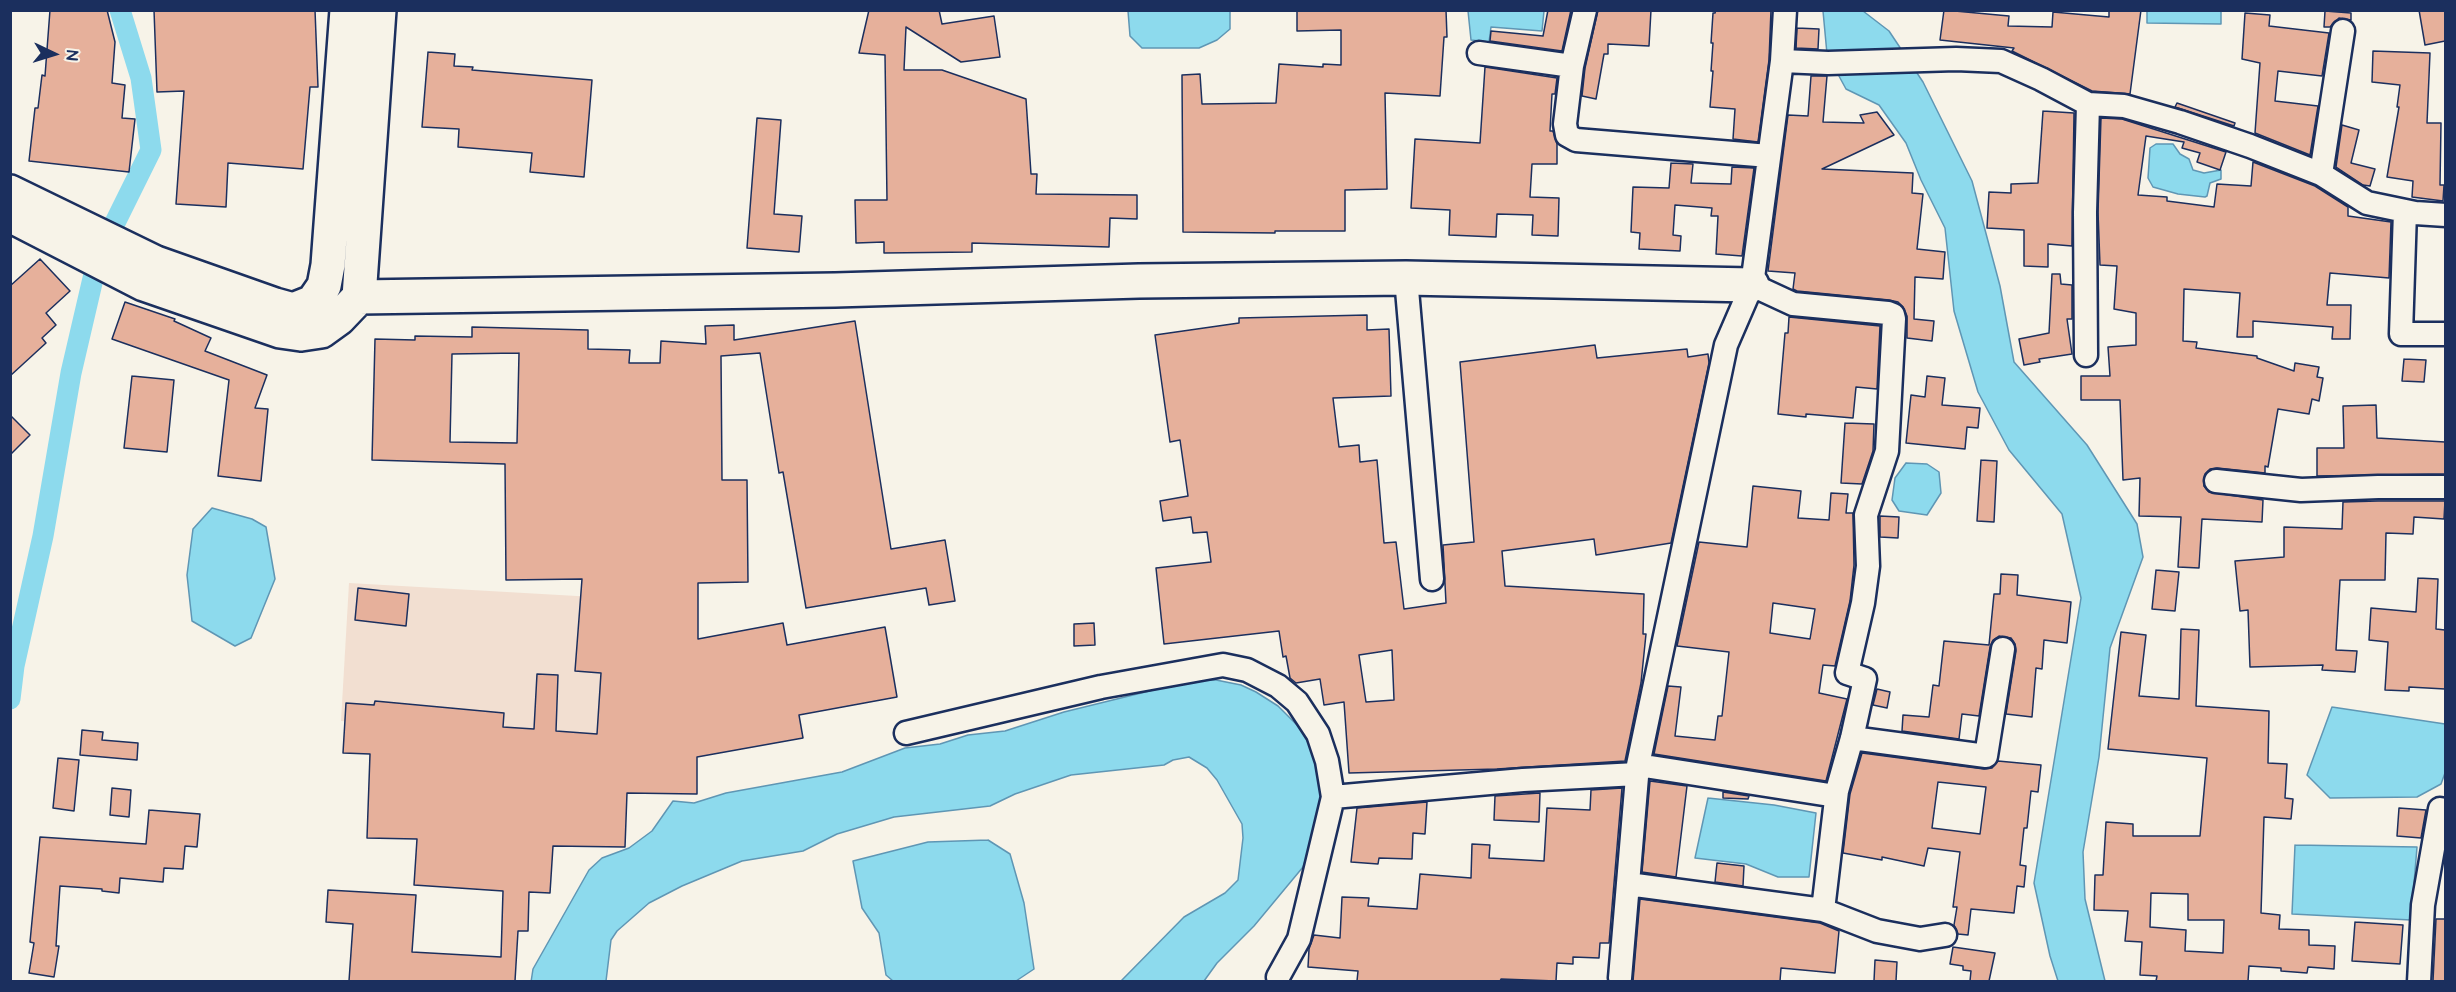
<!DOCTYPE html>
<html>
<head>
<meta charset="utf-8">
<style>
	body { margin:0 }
	#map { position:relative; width:2456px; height:992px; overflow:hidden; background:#f7f3e8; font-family:"Architects Daughter",sans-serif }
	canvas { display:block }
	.frame { position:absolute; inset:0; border:12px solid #1b2f5e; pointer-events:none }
	.north { position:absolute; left:24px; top:24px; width:60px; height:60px; -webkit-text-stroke:4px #f7f3e8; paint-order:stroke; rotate:94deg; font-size:16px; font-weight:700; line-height:24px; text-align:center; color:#1b2f5e }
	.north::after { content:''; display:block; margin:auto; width:21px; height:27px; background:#1b2f5e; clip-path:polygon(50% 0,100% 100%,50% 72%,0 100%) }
</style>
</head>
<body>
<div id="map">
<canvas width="2456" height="992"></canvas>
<div class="frame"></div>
<div class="north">N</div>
</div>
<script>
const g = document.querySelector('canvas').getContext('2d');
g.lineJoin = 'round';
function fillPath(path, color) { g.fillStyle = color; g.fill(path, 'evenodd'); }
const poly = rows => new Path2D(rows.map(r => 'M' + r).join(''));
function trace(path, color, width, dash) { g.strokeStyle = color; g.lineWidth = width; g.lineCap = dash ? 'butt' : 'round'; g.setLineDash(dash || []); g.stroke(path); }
fillPath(poly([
	[349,583,647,600,638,738,341,721]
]), '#f2dfd1');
const water = poly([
	[1128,11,1230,11,1230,29,1217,40,1199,48,1142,48,1130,36,1128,11],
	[1468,11,1544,11,1542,31,1491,27,1489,42,1471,40,1468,11],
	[1823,11,1863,11,1889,31,1923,82,1972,181,2000,286,2014,362,2087,445,2137,524,2143,557,2110,648,2099,757,2083,852,2085,899,2105,981,2058,981,2050,956,2034,883,2081,598,2062,514,2009,450,1978,392,1954,311,1945,228,1921,180,1906,143,1879,105,1846,89,1827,54,1823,11],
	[2147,11,2221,11,2221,24,2147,23,2147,11],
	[2156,144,2173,144,2180,154,2189,159,2193,170,2204,173,2221,170,2221,179,2210,183,2207,196,2205,197,2178,194,2153,187,2148,178,2150,148,2156,144],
	[1906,463,1927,464,1939,472,1941,493,1927,515,1899,511,1892,500,1895,478,1906,463],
	[212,508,252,519,266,527,275,579,251,638,235,646,192,621,187,575,193,529,212,508],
	[1194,680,1216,680,1241,685,1256,692,1278,706,1298,726,1306,739,1312,750,1321,786,1317,828,1303,867,1254,926,1217,963,1204,981,1121,981,1184,917,1225,893,1238,880,1243,838,1242,824,1217,780,1207,768,1189,757,1173,760,1164,765,1071,775,1015,794,990,806,894,817,837,834,803,851,742,861,682,886,649,903,617,931,611,940,606,981,531,982,533,969,589,870,602,858,629,848,652,831,673,801,694,803,726,793,842,772,905,748,940,744,968,735,1005,731,1064,712,1194,680],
	[2332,707,2445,724,2445,773,2441,784,2417,797,2330,798,2307,775,2332,707],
	[1708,798,1774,805,1816,813,1809,877,1778,877,1746,864,1695,858,1708,798],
	[988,840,1010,854,1024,903,1034,969,1016,981,893,981,886,975,879,933,862,908,853,861,928,842,988,840],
	[2295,845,2417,847,2411,920,2292,914,2295,845]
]);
fillPath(water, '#8ddaed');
trace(water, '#5f96b4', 1.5);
trace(poly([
	[10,699,14,666,43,536,71,373,98,257,151,150,141,78,120,10]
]), '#8ddaed', 21);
const building = poly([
	[50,10,107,10,115,42,112,83,125,85,122,118,135,119,129,172,29,161,35,108,38,108,42,75,45,76,50,10],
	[154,10,315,10,318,87,310,87,303,169,228,163,226,207,176,204,184,91,157,92,154,10],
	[869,10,939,10,942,24,994,16,1000,57,961,62,906,27,904,70,942,70,1026,99,1031,174,1037,174,1036,194,1137,195,1137,219,1110,218,1109,247,972,243,972,252,884,253,884,242,856,243,855,200,887,200,885,55,859,53,869,10],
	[1297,10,1446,10,1447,37,1444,37,1440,96,1385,93,1387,189,1345,190,1345,231,1275,231,1275,233,1183,232,1182,75,1200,74,1202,104,1276,103,1279,64,1323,67,1323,64,1341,65,1341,30,1297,31,1297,10],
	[1548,10,1571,10,1562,51,1490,41,1491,31,1543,36,1548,10],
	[1598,10,1651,10,1649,46,1608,44,1608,54,1604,54,1596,99,1582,96,1585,68,1598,10],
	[1716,10,1771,10,1769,60,1758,142,1733,139,1735,109,1710,107,1713,71,1711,71,1713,43,1711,43,1713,13,1715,13,1716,10],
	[1944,10,2009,16,2008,26,2052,27,2053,12,2109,17,2109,10,2141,10,2130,94,2092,91,2012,51,2014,48,1940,40,1944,10],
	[2419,10,2445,10,2445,41,2425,45,2419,10],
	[2325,11,2351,13,2351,20,2339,18,2330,27,2324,27,2325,11],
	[2245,13,2270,15,2269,26,2329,33,2322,76,2278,71,2275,101,2318,106,2310,155,2255,133,2260,63,2242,59,2245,13],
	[1797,28,1819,29,1818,49,1796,48,1797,28],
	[2373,51,2430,53,2427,123,2441,123,2440,185,2444,185,2443,201,2412,197,2413,181,2387,177,2399,107,2397,107,2400,85,2372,82,2373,51],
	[428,52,455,54,454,66,473,67,472,70,592,80,584,177,530,172,532,153,458,147,459,129,422,127,428,52],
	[1485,67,1557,78,1555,94,1552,94,1550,131,1553,131,1557,144,1557,164,1532,164,1530,197,1559,198,1558,236,1532,235,1533,215,1497,214,1496,237,1449,235,1450,210,1411,208,1415,139,1480,143,1485,67],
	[1811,76,1827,76,1823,122,1864,123,1860,115,1877,112,1894,135,1822,169,1913,173,1912,193,1923,194,1917,249,1945,252,1943,279,1915,277,1914,319,1934,321,1932,341,1907,338,1907,316,1903,307,1898,302,1889,300,1797,291,1793,289,1795,273,1768,271,1788,115,1808,116,1811,76],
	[2177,103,2235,123,2234,126,2175,107,2177,103],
	[2043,111,2074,113,2072,246,2048,244,2048,267,2024,266,2024,230,1987,228,1989,192,2011,193,2011,184,2038,183,2043,111],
	[757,118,781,120,774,214,802,216,799,252,747,248,757,118],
	[2101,118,2122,119,2226,152,2220,170,2197,162,2200,153,2182,148,2184,142,2146,136,2138,195,2167,197,2167,201,2214,207,2217,184,2251,186,2253,162,2315,186,2348,207,2348,216,2391,222,2389,278,2330,273,2327,305,2351,305,2350,339,2332,339,2333,327,2253,321,2253,337,2237,337,2240,293,2184,289,2183,341,2197,342,2196,348,2257,356,2257,358,2294,371,2295,363,2319,367,2317,377,2323,378,2319,401,2312,399,2309,414,2278,409,2268,467,2265,466,2265,473,2217,468,2210,469,2205,474,2204,486,2209,492,2263,500,2262,522,2202,519,2199,568,2178,567,2181,517,2139,516,2140,478,2123,480,2120,400,2081,400,2081,376,2110,376,2108,347,2136,345,2136,313,2114,309,2117,266,2100,265,2098,212,2101,118],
	[2342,125,2359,130,2351,163,2375,169,2370,186,2363,185,2336,167,2342,125],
	[1671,163,1693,164,1691,183,1731,184,1732,167,1754,168,1742,256,1716,254,1718,216,1711,216,1712,208,1675,205,1673,235,1681,236,1680,251,1639,249,1640,233,1631,232,1633,187,1669,188,1671,163],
	[40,259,70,291,46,313,56,325,42,338,46,343,10,376,10,286,40,259],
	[2052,274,2060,274,2061,284,2072,285,2072,319,2067,319,2072,354,2039,359,2040,362,2024,365,2019,339,2049,333,2052,274],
	[125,302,175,319,174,321,211,338,205,351,267,375,255,408,268,409,261,481,218,476,229,380,112,339,125,302],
	[1367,315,1367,330,1389,329,1391,396,1333,398,1339,447,1359,445,1360,462,1377,460,1384,543,1396,542,1404,609,1446,603,1443,545,1474,542,1460,362,1595,345,1597,358,1687,349,1688,357,1708,354,1709,363,1671,543,1596,555,1594,539,1502,551,1505,586,1644,594,1643,634,1646,634,1641,683,1625,761,1497,769,1349,773,1344,702,1324,705,1320,679,1296,683,1290,678,1286,656,1283,657,1279,631,1164,644,1156,568,1211,562,1207,532,1193,533,1191,517,1163,521,1160,501,1188,496,1180,440,1170,442,1155,335,1239,323,1239,318,1367,315],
	[1392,650,1394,700,1366,702,1359,655,1392,650],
	[1789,317,1880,326,1877,389,1856,387,1853,418,1806,414,1806,417,1778,414,1785,333,1788,333,1789,317],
	[855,321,891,549,945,540,955,601,929,605,926,588,806,608,783,472,779,473,760,353,721,356,722,480,747,480,748,582,698,583,698,639,783,623,787,645,885,627,897,697,799,715,803,738,697,757,697,794,627,793,625,847,553,846,550,893,529,892,528,931,518,931,515,981,349,981,353,924,326,922,328,890,416,895,412,952,501,957,503,891,414,885,417,839,367,838,370,754,343,753,346,703,374,705,375,701,504,713,503,727,534,729,537,674,558,675,556,731,597,734,601,673,575,671,582,579,506,580,505,464,372,460,375,339,415,340,415,336,472,337,472,327,588,330,588,349,630,350,629,363,660,363,661,341,706,344,705,326,734,325,734,340,855,321],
	[519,353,517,443,450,442,452,354,519,353],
	[2404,359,2426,360,2424,382,2402,381,2404,359],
	[132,376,174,380,167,452,124,448,132,376],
	[1927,376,1945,378,1942,405,1980,408,1978,428,1967,427,1965,449,1906,443,1911,395,1925,397,1927,376],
	[2376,405,2377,438,2445,442,2445,474,2317,476,2317,448,2344,448,2343,406,2376,405],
	[10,415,30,435,10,455,10,415],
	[1845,423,1874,424,1873,451,1862,484,1841,483,1845,423],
	[1981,460,1997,461,1994,522,1977,521,1981,460],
	[1753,486,1801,491,1798,518,1829,520,1831,493,1848,494,1846,513,1853,513,1854,565,1850,601,1835,666,1823,665,1819,693,1847,699,1826,781,1654,754,1668,686,1681,687,1675,736,1715,740,1718,716,1722,716,1729,652,1677,646,1699,542,1747,547,1753,486],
	[1773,603,1815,609,1810,639,1770,633,1773,603],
	[2378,501,2445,501,2444,519,2414,517,2413,534,2386,533,2385,580,2340,580,2336,650,2357,651,2355,672,2322,670,2323,665,2250,667,2248,610,2240,611,2235,561,2284,557,2284,527,2342,529,2343,502,2378,501],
	[1880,516,1899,517,1898,538,1880,537,1880,516],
	[2156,570,2179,572,2175,611,2152,609,2156,570],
	[2001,574,2018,575,2017,595,2071,602,2067,643,2044,640,2042,669,2036,668,2032,717,2006,714,2016,651,2015,644,2011,638,1999,636,1993,640,1990,647,1979,716,1962,714,1959,739,1902,731,1903,715,1929,717,1933,685,1939,686,1944,641,1989,645,1994,594,2000,594,2001,574],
	[2418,578,2438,579,2436,629,2445,630,2445,689,2409,687,2409,691,2385,690,2388,642,2369,640,2371,608,2416,612,2418,578],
	[358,588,409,594,406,626,355,620,358,588],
	[1094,623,1095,645,1074,646,1074,624,1094,623],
	[2181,629,2199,630,2196,706,2269,711,2268,763,2287,764,2285,798,2293,799,2291,819,2264,817,2261,913,2280,915,2279,929,2309,930,2309,945,2335,946,2334,969,2308,967,2307,973,2281,971,2281,968,2249,966,2248,981,2156,981,2157,976,2140,975,2142,942,2125,941,2128,911,2094,910,2095,875,2103,875,2106,822,2133,824,2133,836,2200,836,2207,758,2108,749,2121,632,2146,635,2139,696,2179,699,2181,629],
	[2151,893,2188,894,2188,920,2224,920,2223,953,2185,951,2186,930,2150,927,2151,893],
	[1877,689,1890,692,1887,708,1873,705,1877,689],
	[82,730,103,732,102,740,138,743,137,760,80,755,82,730],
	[1862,753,1984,769,1992,768,1998,761,2041,765,2038,792,2031,791,2027,828,2024,828,2020,865,2026,866,2024,887,2017,886,2014,913,1971,909,1968,935,1958,934,1954,925,1957,907,1953,907,1960,852,1928,848,1924,866,1882,857,1882,860,1843,853,1850,794,1862,753],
	[1938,782,1986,787,1980,834,1932,828,1938,782],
	[58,758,79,760,74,811,53,808,58,758],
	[1650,781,1687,786,1676,877,1642,872,1650,781],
	[112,788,131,790,129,817,110,815,112,788],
	[1622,788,1609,943,1600,943,1599,958,1573,957,1573,964,1557,963,1556,981,1501,979,1500,981,1357,981,1358,971,1308,967,1309,949,1314,935,1340,938,1342,897,1369,898,1368,906,1417,909,1420,874,1471,878,1472,844,1490,845,1489,858,1544,861,1547,808,1590,810,1591,790,1622,788],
	[1723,792,1749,796,1748,799,1723,798,1723,792],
	[1540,793,1539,822,1494,820,1495,796,1540,793],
	[1427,802,1425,834,1413,833,1412,859,1379,858,1378,864,1351,862,1357,808,1427,802],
	[2399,808,2426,810,2421,838,2397,836,2399,808],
	[149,810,200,814,197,847,185,846,183,869,164,868,163,882,120,878,119,893,102,891,102,889,60,886,56,946,59,946,54,977,29,973,34,943,30,942,40,837,146,844,149,810],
	[1717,863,1744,866,1743,886,1715,882,1717,863],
	[1640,899,1820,923,1839,931,1835,973,1781,968,1780,981,1633,981,1640,899],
	[2436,919,2445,919,2445,981,2433,981,2436,919],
	[2355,922,2403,925,2400,964,2352,961,2355,922],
	[1953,947,1995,953,1989,981,1970,981,1971,971,1963,970,1963,966,1950,964,1953,947],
	[1875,960,1897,962,1896,981,1874,981,1875,960]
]);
fillPath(building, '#e6b09b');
trace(building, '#1b2f5e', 1.5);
const street = poly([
	[1479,53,1572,66,1565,124,1567,135,1576,140,1769,156],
	[1782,61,1828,63,1956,59,2001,61,2041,79,2088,104,2124,106,2180,122,2250,146,2321,174,2367,203,2415,213,2446,215],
	[1572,66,1585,10],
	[2321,174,2343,31],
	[2405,211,2401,334,2446,334],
	[1406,278,1432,579],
	[2086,355,2085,212,2088,104],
	[2216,481,2301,490,2378,487,2446,487],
	[906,733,1101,687,1223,665,1247,670,1278,686,1297,702,1318,734,1327,761,1333,797,1299,939,1278,977],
	[1852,738,1986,756,2003,649],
	[1638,765,1836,796],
	[1333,797,1523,780,1637,774],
	[1628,884,1823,910,1837,791,1852,738,1865,679,1847,673,1863,603,1868,566,1866,515,1887,451,1894,319,1893,315,1888,313,1793,304,1752,285],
	[1823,910,1877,931,1920,939,1945,935],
	[1620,978,1638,765,1726,345,1752,285,1782,61,1785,10],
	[2419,982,2423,905,2440,809,2446,810]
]);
const secondary = poly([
	[10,192,156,263,275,305,293,310,313,302,324,286,328,265,347,10],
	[10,215,144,284,280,331,301,334,321,331,339,318,359,297,379,10],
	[359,297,835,290,1139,281,1406,278,1752,285]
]);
trace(street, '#1b2f5e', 27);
trace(secondary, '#1b2f5e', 38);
trace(street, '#f7f3e8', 22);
trace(secondary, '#f7f3e8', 33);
</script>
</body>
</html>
